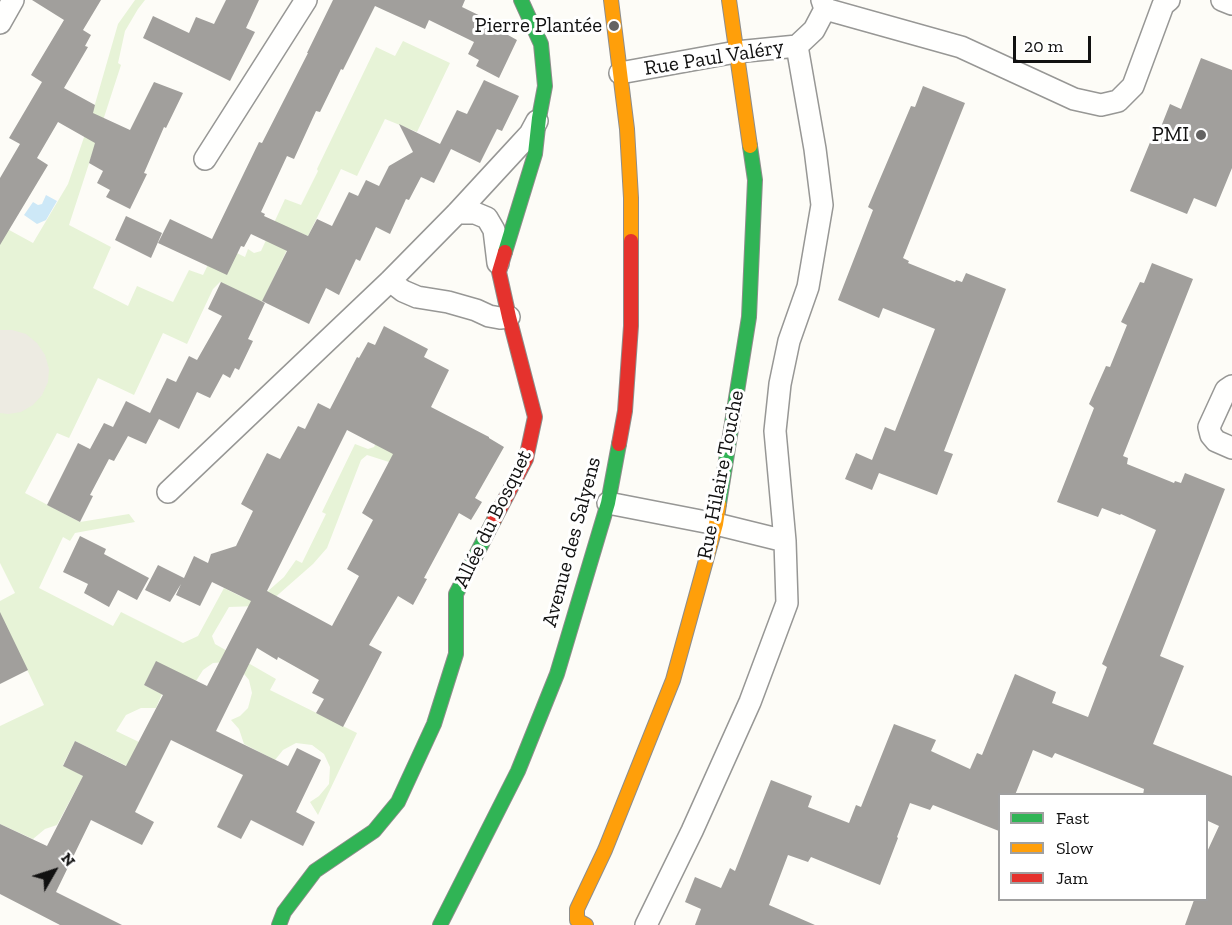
<!DOCTYPE html>
<html>
<head>
<meta charset="utf-8">
<style>
	body { margin:0 }
	#map { position:relative; width:1232px; height:925px; overflow:hidden; background:#fdfcf7; font-family:"Zilla Slab",serif }
	canvas { display:block }
	.legend { position:absolute; left:998px; top:793px; width:210px; height:108px; box-sizing:border-box; background:#fff; border:2px solid #a0a0a0; margin:0; padding:8px 10px; list-style:none; font-size:18px; color:#111 }
	.legend li { display:flex; align-items:center; gap:12px; height:30px }
	.legend b { width:30px; border:2px solid #a0a0a0 }
	.north { position:absolute; left:24px; top:841px; width:60px; height:60px; -webkit-text-stroke:4px #fff; paint-order:stroke; rotate:51deg; font-size:16px; font-weight:700; line-height:24px; text-align:center; color:#111 }
	.north::after { content:''; display:block; margin:auto; width:21px; height:27px; background:#111; clip-path:polygon(50% 0,100% 100%,50% 72%,0 100%) }
	.scale { position:absolute; left:1013px; top:36px; width:78px; height:27px; box-sizing:border-box; border:3px solid #111; border-top:0; padding-left:8px; font-size:18px; line-height:21px; white-space:nowrap; color:#111; -webkit-text-stroke:4px #fff; paint-order:stroke }
</style>
</head>
<body>
<div id="map">
<canvas width="1232" height="925"></canvas>
<ul class="legend">
<li><b style="height:8px;background:#30b455"></b>Fast</li>
<li><b style="height:8px;background:#ff9f0a"></b>Slow</li>
<li><b style="height:8px;background:#e5322d"></b>Jam</li>
</ul>
<div class="north">N</div>
<div class="scale">20 m</div>
</div>
<script>
const g = document.querySelector('canvas').getContext('2d');
g.lineJoin = 'round';
function fillPath(path, color) { g.fillStyle = color; g.fill(path, 'evenodd'); }
const poly = rows => new Path2D(rows.map(r => 'M' + r).join(''));
function trace(path, color, width, dash) { g.strokeStyle = color; g.lineWidth = width; g.lineCap = dash ? 'butt' : 'round'; g.setLineDash(dash || []); g.stroke(path); }
function label(font, color, halo, rows, align = 'center') {
  g.font = font + ' "Zilla Slab",serif'; g.lineWidth = 6; g.setLineDash([]); g.textBaseline = 'middle'; g.strokeStyle = halo; g.fillStyle = color; for (const [text, x, y, turn = 0] of rows) {
    g.save(); g.translate(x, y); g.rotate((+turn || 0) * Math.PI / 180); g.textAlign = isNaN(turn) ? turn : align; if (halo) g.strokeText(text, 0, 0); g.fillText(text, 0, 0); g.restore();
  }
}
fillPath(poly([
	[135,0,145,0,138,9,125,31,118,63,121,65,69,225,111,247,93,288,128,306,137,286,173,302,189,270,203,275,218,244,245,257,248,249,254,253,261,251,285,199,301,205,318,171,317,169,376,47,395,56,403,41,450,63,417,132,385,119,357,176,341,169,308,236,296,231,262,302,220,282,213,289,187,344,163,333,134,395,98,378,69,438,57,433,25,493,80,522,129,514,135,522,75,533,70,541,63,537,39,588,113,626,121,612,183,643,198,636,224,588,240,596,250,599,268,591,284,577,296,560,302,563,326,514,322,512,355,444,368,449,374,447,386,423,407,428,389,462,367,455,361,460,327,548,313,564,272,600,257,606,229,607,212,636,215,644,276,679,270,690,357,733,318,815,310,802,319,796,329,784,330,767,324,754,312,745,296,743,283,750,275,760,244,744,239,729,231,720,240,716,248,708,252,693,249,680,239,668,228,662,213,663,203,670,196,681,156,662,144,685,162,694,156,708,141,708,126,715,116,731,139,742,127,766,75,741,63,765,83,776,57,825,45,829,33,839,0,824,0,726,44,705,7,628,0,631,0,601,15,593,0,563,0,225,33,243,68,184,93,111,118,24]
]), '#e7f3d7');
fillPath(poly([
	[0,330,12,330,26,334,37,343,45,355,49,369,48,382,42,395,33,405,21,412,8,414,0,413]
]), '#edebe2');
fillPath(poly([
	[46,195,57,201,46,220,37,224,24,215,33,202,38,205,42,204]
]), '#cde8f7');
fillPath(poly([
	[32,0,101,0,83,30,91,35,85,46,88,47,64,88,95,105,93,113,130,130,154,82,183,93,166,128,164,127,144,173,147,174,130,209,106,197,110,190,97,183,103,171,89,163,95,143,58,122,37,158,48,165,0,245,0,178,20,144,9,138,42,82,31,75,64,20],
	[226,0,259,0,246,28,255,32,230,81,143,38,153,16,189,33,196,17,214,24],
	[333,0,465,0,462,7,497,24,497,27,509,34,508,35,517,40,499,78,476,66,479,60,468,54,474,42,429,20,425,29,375,6,343,70,341,69,320,112,316,111,294,159,287,156,261,212,265,214,264,216,308,236,317,219,332,226,349,192,358,196,366,180,379,186,389,166,413,152,399,124,440,144,457,110,467,114,484,80,519,96,502,131,497,129,480,163,451,149,434,183,421,177,409,200,406,199,390,234,376,227,360,261,356,259,339,295,326,288,309,324,262,301,287,251,251,234,244,247,241,246,227,275,158,243,170,219,212,239,259,142,262,143,308,53,307,53],
	[1201,58,1232,70,1232,168,1216,207,1194,198,1187,214,1130,191,1151,140,1155,142,1170,104,1181,109],
	[923,86,965,103,903,258,909,261,908,263,955,282,956,280,962,282,966,273,1006,289,944,451,953,454,937,495,879,473,872,490,845,479,856,453,872,460,885,427,895,431,935,329,883,308,879,318,838,300,873,210,868,207,911,106,915,107],
	[126,216,162,233,151,258,115,240],
	[1152,263,1193,279,1123,456,1128,458,1127,464,1174,483,1175,481,1181,483,1185,473,1225,489,1160,656,1184,666,1153,744,1232,776,1232,925,1185,925,1194,900,1206,900,1206,854,1219,826,1206,820,1206,795,1143,795,1144,789,1055,753,1052,758,1033,750,1015,795,999,795,999,831,933,805,930,810,910,803,897,837,898,838,880,885,811,857,808,862,788,855,769,905,815,925,695,925,701,909,685,902,695,877,721,888,730,868,735,871,771,780,812,796,808,807,849,823,856,805,861,807,894,724,936,740,931,751,970,769,977,753,982,755,1015,674,1056,692,1052,703,1088,717,1107,667,1102,664,1156,530,1121,514,1120,515,1102,508,1098,517,1057,502,1094,408,1089,404,1106,366,1110,367,1127,325,1121,322,1140,282,1144,283],
	[221,282,265,303,248,339,253,341,239,370,235,368,230,378,223,374,210,398,197,392,179,429,159,419,146,444,128,436,114,461,109,459,90,495,93,496,80,522,47,505,78,443,90,449,104,423,113,427,126,401,150,413,167,378,176,382,189,356,197,360,222,316,208,309],
	[384,326,428,349,424,357,449,370,431,407,489,437,489,438,504,447,475,498,482,502,471,520,459,513,424,578,427,579,413,605,398,596,369,645,382,652,343,727,316,713,324,699,312,693,319,680,278,657,277,660,257,648,216,731,288,766,297,748,321,760,296,812,315,822,303,846,251,820,241,839,217,827,243,775,171,740,135,812,154,822,142,845,91,820,56,892,122,925,60,925,0,894,0,824,47,846,83,776,63,766,75,741,126,766,163,695,144,685,156,661,207,686,251,601,212,582,200,606,176,595,181,584,170,602,145,590,158,565,184,578,194,556,208,563,211,554,236,546,253,511,241,504,267,453,280,459,298,426,305,429,318,403,330,409,357,357,359,358,368,342,375,345],
	[347,430,393,454,362,513,373,520,347,569,359,576,332,626,267,591],
	[80,536,106,549,104,554,149,578,137,600,118,590,109,607,84,593,88,584,63,572],
	[0,612,28,670,0,684]
]), '#a19f9c');
const street = poly([
	[1222,0,1232,4],
	[825,9,961,47,1074,99,1101,105,1118,101,1133,86,1163,5,1169,0],
	[0,23,13,0],
	[620,73,736,52,797,46,814,30,825,9,822,0],
	[205,159,306,0],
	[457,213,475,213,487,218,494,230,498,263],
	[390,281,403,291,417,297,448,302,476,310,489,316,500,318,509,317],
	[1232,386,1226,390,1209,427,1211,435,1216,441,1232,448],
	[168,492,390,281,457,213,517,148,530,134,537,121],
	[608,503,716,524,785,541],
	[646,925,692,831,750,702,787,603,785,541,775,431,780,384,789,341,808,287,822,205,815,149,797,46]
]);
const fast = poly([
	[505,252,535,154,539,118,545,86,541,44,521,0],
	[719,504,749,317,755,180,750,146],
	[279,925,284,912,315,871,374,831,398,802,434,724,456,654,456,594,494,520],
	[440,925,518,771,557,674,608,503,619,444]
]);
const slow = poly([
	[611,0,627,129,631,198,631,241],
	[729,0,750,146],
	[586,925,577,920,577,909,605,850,673,680,716,524,719,504]
]);
const jam = poly([
	[619,444,625,411,631,326,631,241],
	[494,520,526,459,535,417,509,317,499,272,505,252]
]);
trace(street, '#979795', 24);
trace(fast, '#8e8d8b', 16);
trace(slow, '#8e8d8b', 16);
trace(jam, '#8e8d8b', 16);
trace(street, '#fffffe', 21);
trace(fast, '#30b455', 14);
trace(slow, '#ff9f0a', 14);
trace(jam, '#e5322d', 14);
for (const [x, y, r, color] of [
	[614,26,6,"#646362"],
	[1201,135,6,"#646362"]
]) { const dot = new Path2D(); dot.arc(x, y, r, 0, 2 * Math.PI); g.fillStyle = color; g.fill(dot); trace(dot, '#fff', 2); }
label('21px', '#111', '#fff', [
	["Pierre Plantée",602,26],
	["PMI",1189,135]
], 'right');
label('21px', '#111', '#fff', [
	["Rue Paul Valéry",714,58,-9],
	["Rue Hilaire Touche",721,475,-79],
	["Allée du Bosquet",493,519,-64],
	["Avenue des Salyens",572,542,-75]
]);
</script>
</body>
</html>
